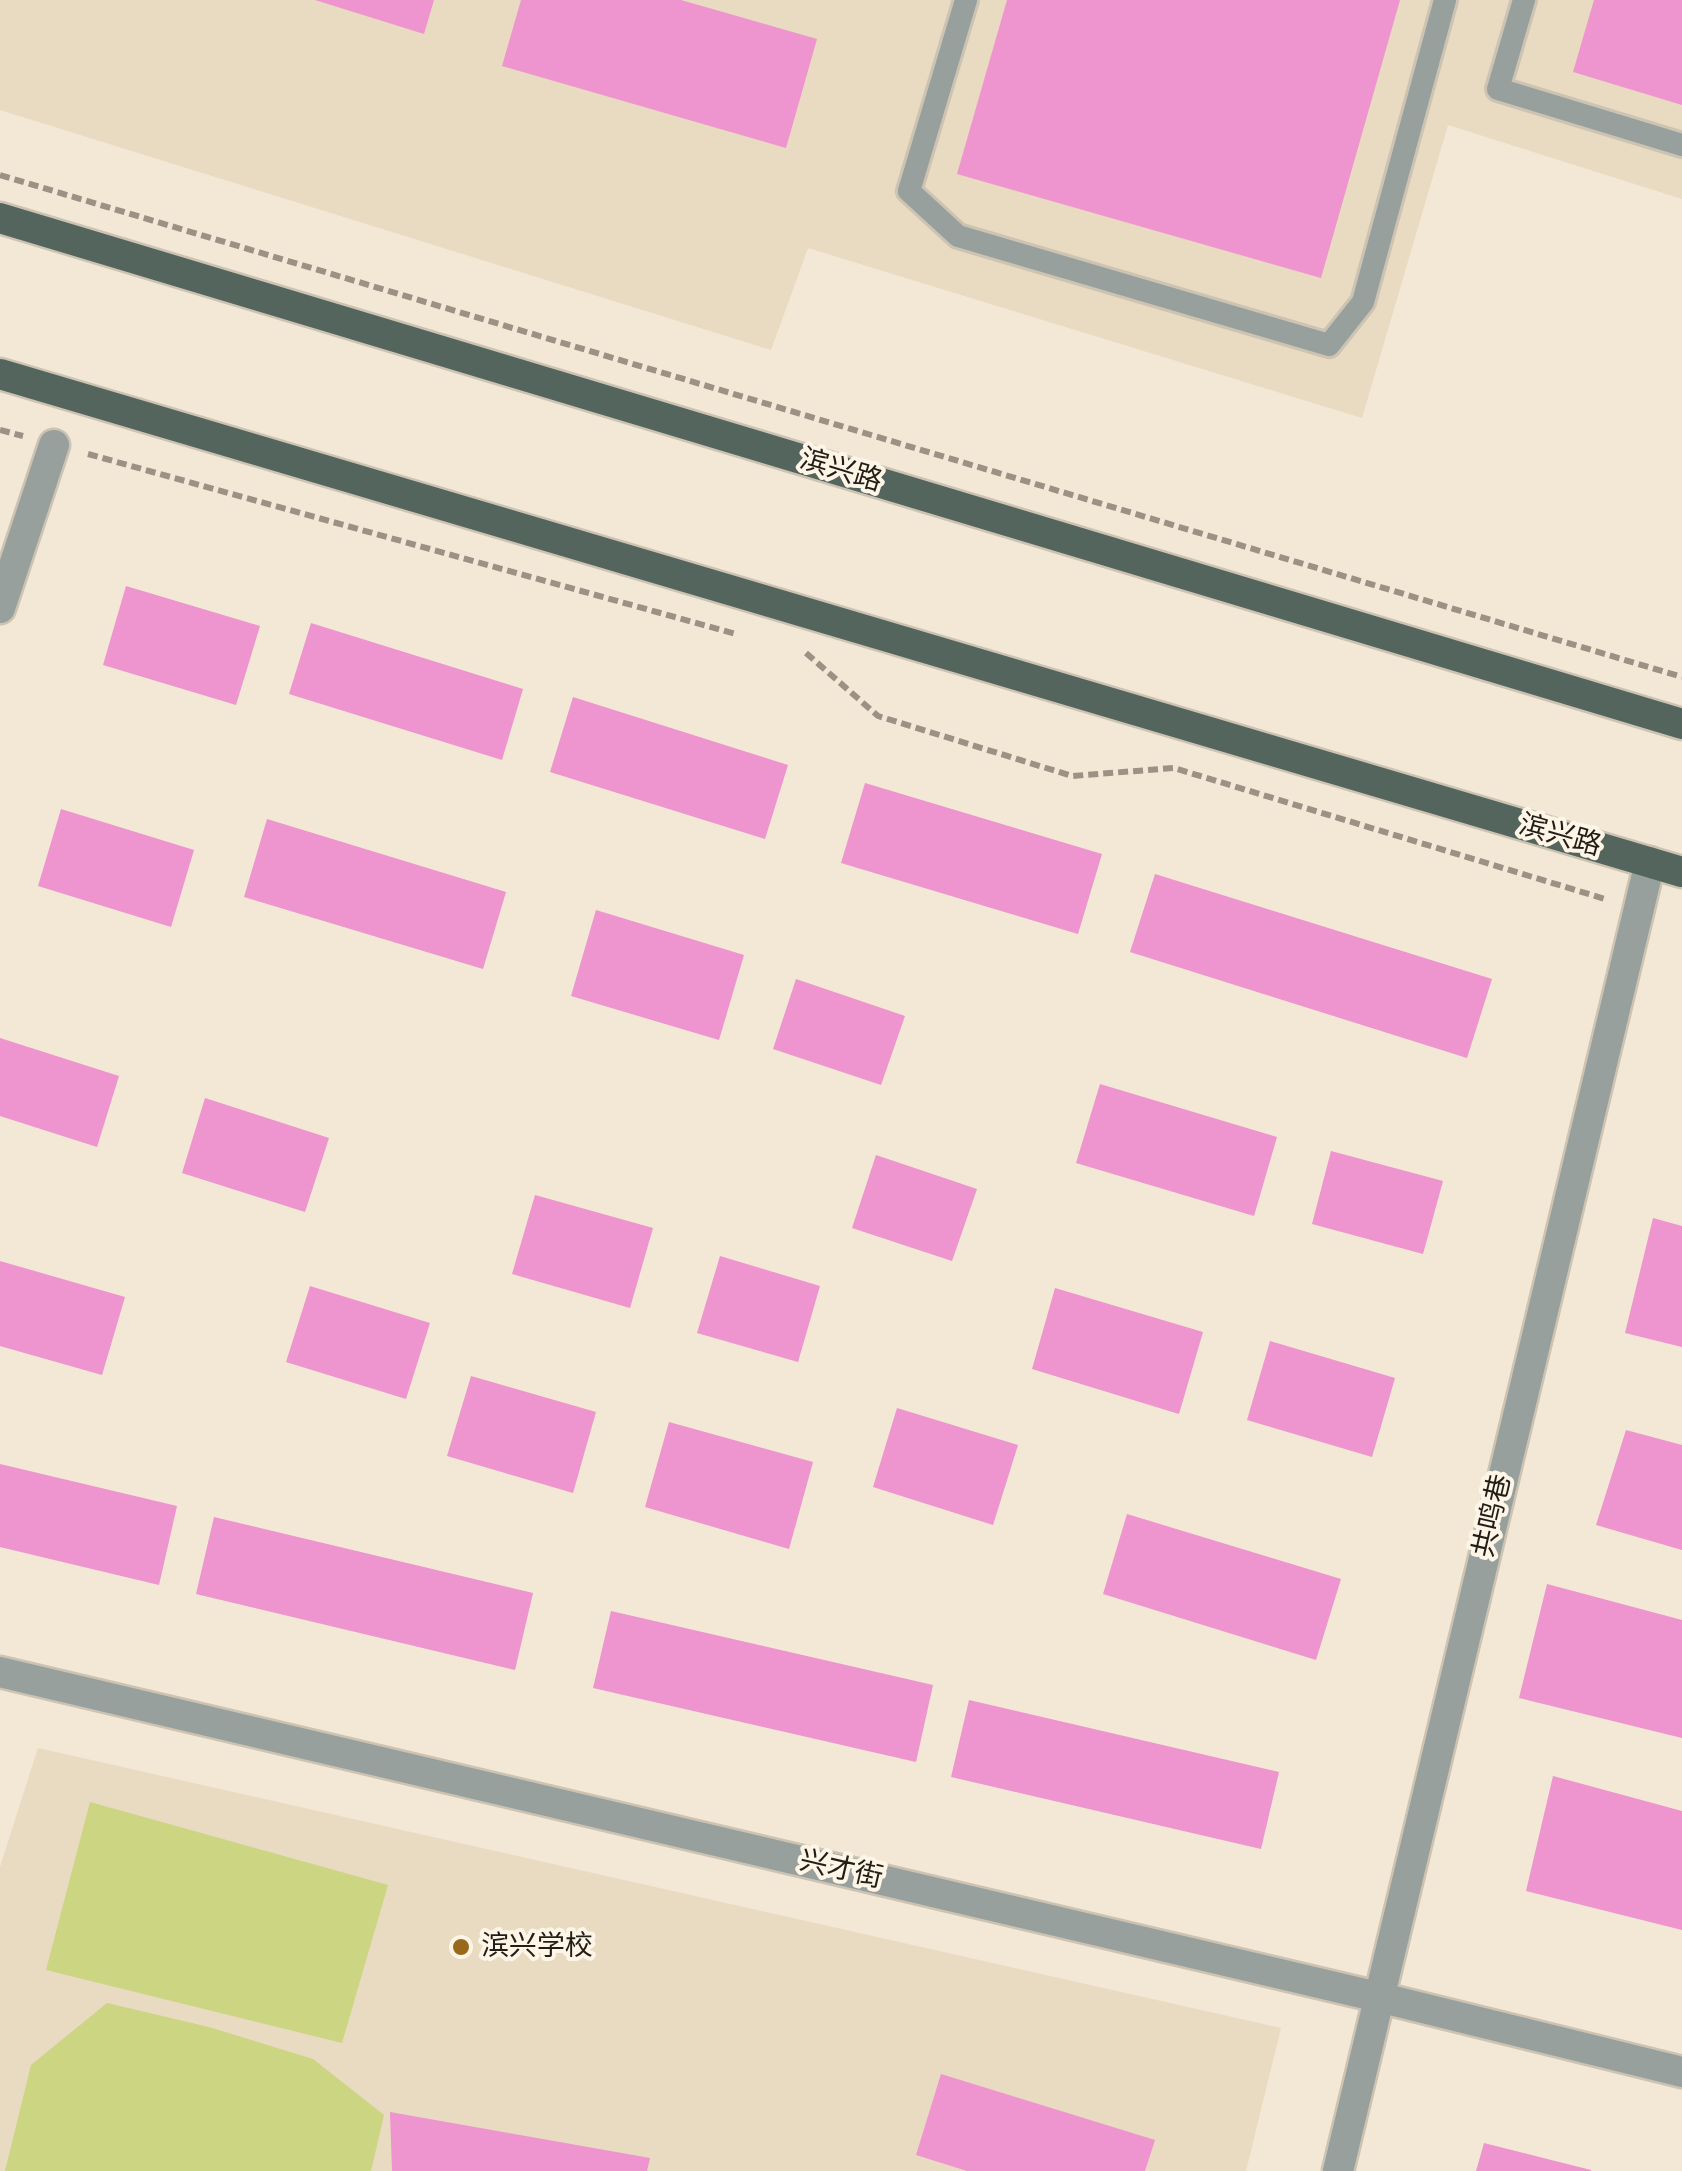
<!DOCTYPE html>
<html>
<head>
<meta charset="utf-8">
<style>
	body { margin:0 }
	canvas { display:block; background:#f3e7d5 }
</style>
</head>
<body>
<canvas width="1682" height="2171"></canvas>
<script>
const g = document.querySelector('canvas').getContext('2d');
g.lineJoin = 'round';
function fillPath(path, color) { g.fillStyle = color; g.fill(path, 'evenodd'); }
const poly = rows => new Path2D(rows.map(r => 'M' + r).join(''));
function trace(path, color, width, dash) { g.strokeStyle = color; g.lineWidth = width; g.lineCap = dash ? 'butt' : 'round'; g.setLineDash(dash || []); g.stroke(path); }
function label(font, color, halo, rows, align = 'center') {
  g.font = font + ' Bitter,"Noto Sans SC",serif'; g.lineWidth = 8; g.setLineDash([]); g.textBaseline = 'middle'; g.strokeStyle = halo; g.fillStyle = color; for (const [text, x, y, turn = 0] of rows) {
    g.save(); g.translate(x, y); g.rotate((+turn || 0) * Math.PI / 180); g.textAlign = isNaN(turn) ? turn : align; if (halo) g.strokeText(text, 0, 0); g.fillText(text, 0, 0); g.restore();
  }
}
fillPath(poly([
	[0,0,1682,0,1682,199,1448,125,1362,418,808,248,771,350,0,110],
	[38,1748,1281,2028,1246,2171,0,2171,0,1867]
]), '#e9dac2');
fillPath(poly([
	[90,1802,388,1885,342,2043,46,1970],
	[107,2003,209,2027,313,2059,384,2115,371,2171,5,2171,31,2065]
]), '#ccd581');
fillPath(poly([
	[315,0,434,0,424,34],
	[521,0,681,0,817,39,786,148,502,66],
	[1007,0,1400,0,1321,278,957,174],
	[1594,0,1682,0,1682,105,1573,72],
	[126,586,260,626,236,705,103,665],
	[311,623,523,689,502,760,289,694],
	[573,697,788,765,765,839,550,772],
	[865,783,1102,854,1078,934,841,863],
	[61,809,194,850,171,927,38,886],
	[267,819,506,892,483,969,244,897],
	[1155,874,1492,979,1467,1058,1130,952],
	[596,910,744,955,719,1040,571,996],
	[796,979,905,1016,881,1085,773,1049],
	[0,1038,119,1076,97,1147,0,1116],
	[1100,1084,1277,1137,1254,1216,1076,1163],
	[205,1098,329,1138,305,1212,182,1173],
	[1331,1151,1443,1181,1423,1254,1312,1224],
	[876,1155,977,1189,952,1261,852,1228],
	[535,1195,653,1228,630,1308,512,1274],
	[1653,1218,1682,1226,1682,1347,1625,1333],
	[720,1256,820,1286,798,1362,697,1333],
	[0,1261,125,1297,102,1375,0,1346],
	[310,1286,430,1323,406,1399,286,1362],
	[1055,1288,1203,1332,1179,1414,1032,1369],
	[1270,1341,1395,1378,1372,1457,1247,1420],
	[471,1376,596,1412,573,1493,447,1456],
	[897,1408,1018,1445,993,1525,873,1487],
	[669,1422,813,1462,789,1549,645,1507],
	[1626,1430,1682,1445,1682,1550,1596,1525],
	[0,1464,177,1506,159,1585,0,1547],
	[1127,1514,1341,1579,1316,1660,1103,1594],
	[214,1517,533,1593,515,1670,196,1594],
	[1547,1584,1682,1620,1682,1738,1519,1698],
	[611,1611,933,1685,916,1762,593,1688],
	[969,1700,1279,1772,1261,1849,951,1777],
	[1553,1776,1682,1811,1682,1930,1526,1891],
	[941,2074,1155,2140,1145,2171,967,2171,916,2155],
	[390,2112,650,2158,647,2171,392,2171],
	[1484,2143,1591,2170,1591,2171,1476,2171]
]), '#ee94ce');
const lane = poly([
	[966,0,909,191,958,236,1329,345,1363,302,1445,0],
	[1524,0,1498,89,1682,145]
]);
const street = poly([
	[0,608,54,445],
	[0,1672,1378,1997,1682,2072],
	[1338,2171,1650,862]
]);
const primary = poly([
	[0,218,1682,724],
	[0,374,1682,872]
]);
trace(lane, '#cdc3b3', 28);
trace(street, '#cdc3b3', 35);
trace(primary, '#cdc3b3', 35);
trace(poly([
	[0,175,1682,677],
	[0,430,23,436],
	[88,454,736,634],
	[806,653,878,716,1072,776,1174,768,1605,899]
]), '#9b9285', 6, [10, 5]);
trace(lane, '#97a09c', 22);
trace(street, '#97a09c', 30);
trace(primary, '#54655e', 30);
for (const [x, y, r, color] of [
	[461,1947,10,"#98691a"]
]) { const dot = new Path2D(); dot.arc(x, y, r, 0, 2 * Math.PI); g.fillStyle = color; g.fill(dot); trace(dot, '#fef5e6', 4); }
label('28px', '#211d17', '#fef5e6', [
	["滨兴路",841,471,17],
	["滨兴路",1560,836,16],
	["共鸣巷",1493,1516,-77],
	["兴才街",841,1870,13]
]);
label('28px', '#211d17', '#fef5e6', [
	["滨兴学校",481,1947]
], 'left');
</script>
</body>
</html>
